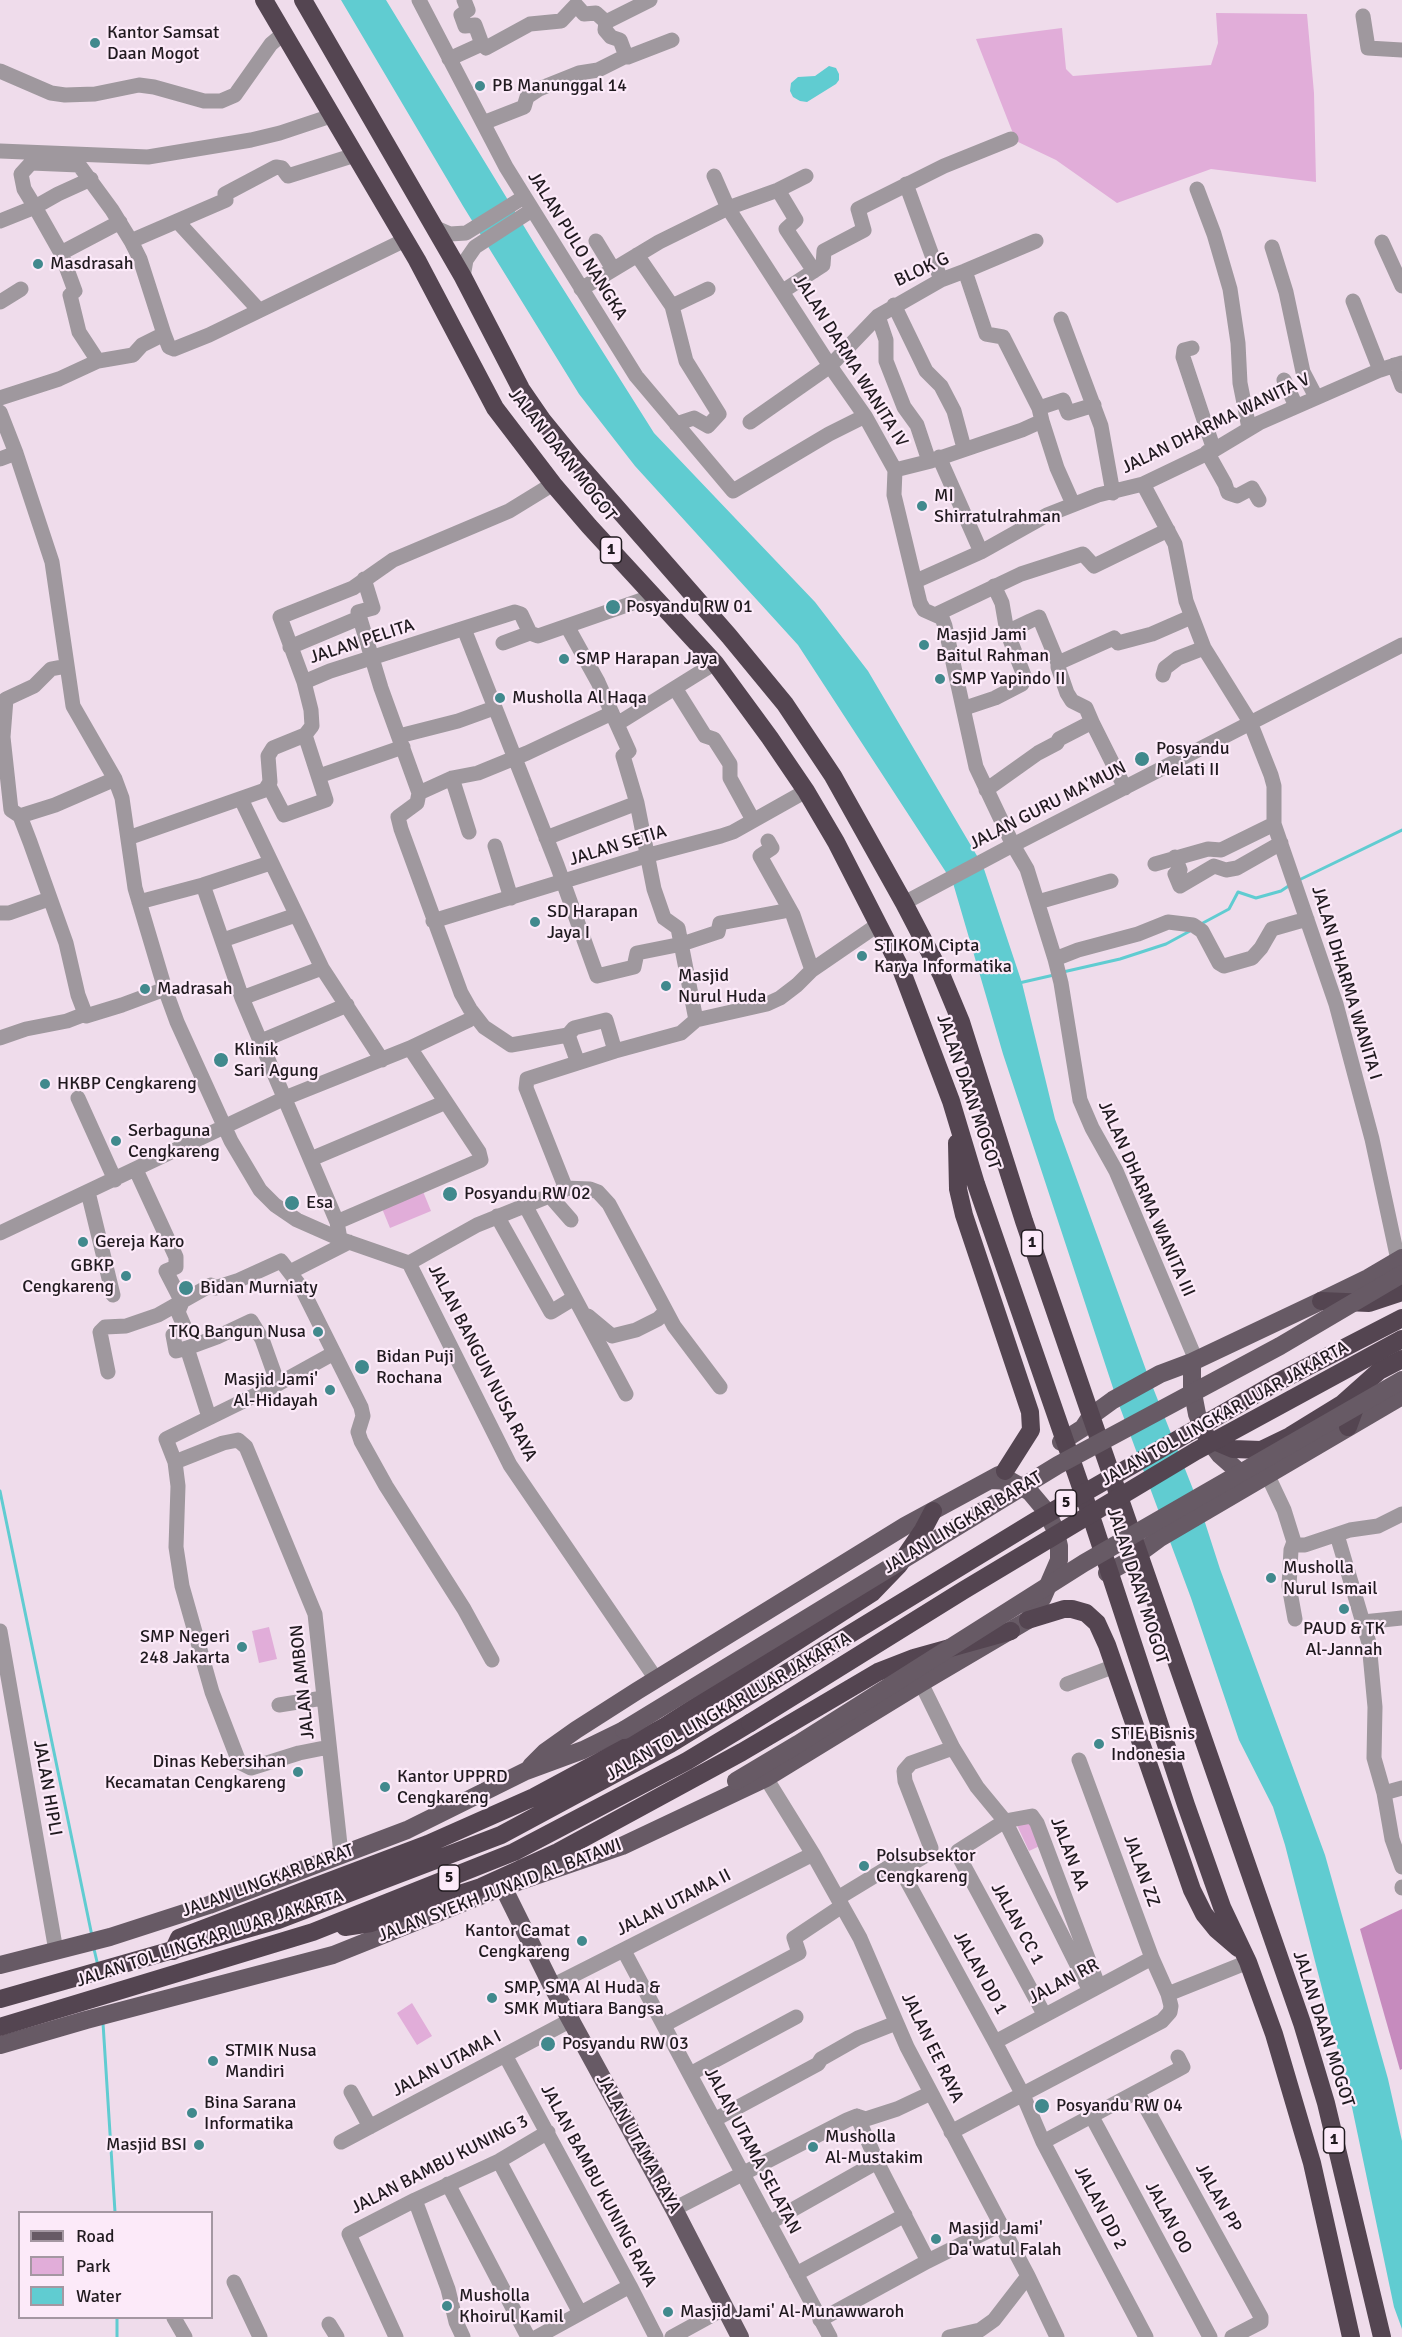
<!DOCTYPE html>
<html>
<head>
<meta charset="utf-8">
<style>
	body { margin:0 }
	#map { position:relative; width:1402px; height:2337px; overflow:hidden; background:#efdceb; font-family:Signika,sans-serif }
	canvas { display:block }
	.legend { position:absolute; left:18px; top:2211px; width:195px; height:108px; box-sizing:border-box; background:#fceaf9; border:2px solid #a497a2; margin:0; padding:8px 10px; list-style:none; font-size:18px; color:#201a1f }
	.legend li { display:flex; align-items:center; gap:12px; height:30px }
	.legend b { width:30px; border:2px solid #a497a2 }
</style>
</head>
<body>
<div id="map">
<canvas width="1402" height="2337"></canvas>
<ul class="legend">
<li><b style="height:8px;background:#675a65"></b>Road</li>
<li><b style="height:16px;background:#e1add9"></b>Park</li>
<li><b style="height:16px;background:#60ccd1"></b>Water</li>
</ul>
</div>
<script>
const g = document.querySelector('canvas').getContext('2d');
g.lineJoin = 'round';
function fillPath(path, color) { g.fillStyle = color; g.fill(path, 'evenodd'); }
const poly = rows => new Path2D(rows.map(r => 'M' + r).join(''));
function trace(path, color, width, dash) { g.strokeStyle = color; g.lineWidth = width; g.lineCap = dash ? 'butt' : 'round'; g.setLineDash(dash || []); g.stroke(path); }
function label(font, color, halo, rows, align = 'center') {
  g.font = font + ' Signika,sans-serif'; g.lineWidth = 4.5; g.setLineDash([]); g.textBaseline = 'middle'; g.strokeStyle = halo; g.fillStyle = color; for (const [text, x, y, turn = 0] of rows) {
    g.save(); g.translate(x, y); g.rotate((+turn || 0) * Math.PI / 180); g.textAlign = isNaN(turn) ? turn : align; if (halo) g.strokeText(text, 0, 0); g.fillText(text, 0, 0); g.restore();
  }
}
fillPath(poly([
	[1216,13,1307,14,1314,93,1316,182,1211,169,1117,203,1056,160,1016,141,976,39,1062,28,1066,69,1073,76,1211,65,1218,43],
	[422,1189,431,1211,390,1228,381,1206],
	[269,1627,277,1659,259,1663,252,1631],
	[1030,1814,1044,1844,1029,1851,1015,1821],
	[412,2003,432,2036,417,2045,397,2013]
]), '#e1add9');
fillPath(poly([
	[1402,1909,1402,2069,1400,2070,1360,1929]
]), '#c68bbe');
fillPath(poly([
	[341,0,386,0,536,246,654,433,815,602,868,671,983,866,1022,983,1055,1119,1146,1370,1200,1507,1220,1569,1325,1855,1388,2079,1402,2141,1402,2329,1394,2307,1349,2093,1285,1845,1273,1807,1239,1740,1191,1598,1115,1394,1003,1054,953,883,798,645,635,466,579,394,463,206],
	[829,66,836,68,839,74,839,80,836,84,807,102,800,101,793,97,790,91,791,83,798,77,815,76]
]), '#60ccd1');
trace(poly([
	[1299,880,1402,830],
	[1201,924,1229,909,1238,892,1256,898,1281,891,1290,885],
	[1063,972,1120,959,1166,944,1190,931],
	[1019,983,1054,975],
	[0,1491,92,1936],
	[94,1949,98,1966],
	[103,2023,115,2212],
	[117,2318,117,2337]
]), '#60ccd1', 3);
trace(poly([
	[419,0,506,167,636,376,733,491,829,434,865,416],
	[1363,16,1368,48,1402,50],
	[606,22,650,0],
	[482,44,486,48,530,24,561,21,576,5,584,14,596,13,606,22,605,30,611,37,620,40,626,56,598,70,579,73,539,89,527,97,524,107,483,123],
	[626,56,628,57,672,40],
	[449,59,482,44,475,25,465,26,461,15,468,10,464,0],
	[0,71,51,93,65,95,95,94,139,85,154,87,204,101,221,101,235,95,271,44,283,34],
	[0,151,148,157,251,140,280,133,331,116],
	[714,176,728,208,830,366,865,416,895,470,894,495,920,603,924,610,942,618,945,626,976,767,1013,845,1027,869,1055,959,1061,983,1080,1100,1092,1128,1116,1171,1196,1360],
	[906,184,941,280],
	[1197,189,1214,234,1230,289,1238,343,1240,383,1249,428],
	[778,190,796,220,786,229,814,271],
	[0,221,35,207,24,189,21,174,31,163,79,165,112,210,131,241,140,259,164,334],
	[177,221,258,309],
	[434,227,450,234,466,233,524,197],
	[131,241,226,200,225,194,276,167,282,168,288,176,355,155],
	[596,241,613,269],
	[1382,242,1402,286],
	[1272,247,1286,292,1303,372,1316,397],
	[61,253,35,207,58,194,91,179],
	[637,255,672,306,686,361,719,414,708,426,694,418,676,424],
	[965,271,1036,241],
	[463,277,466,260,475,247,532,210],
	[581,289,659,242,728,208,778,190,806,176],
	[783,291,823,265,824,251,864,230,858,209,944,166,1011,139],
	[1353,301,1380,370],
	[0,302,21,289],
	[894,305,926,371,941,386,954,411,964,448],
	[672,306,708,289],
	[878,316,886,340,886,361,904,407,917,425,929,461],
	[1061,319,1101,426,1113,493],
	[1192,348,1184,350,1183,357,1214,450],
	[98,361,79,332,70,295,75,291,61,253,120,222],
	[1394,365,1402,386],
	[1284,380,1296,406],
	[0,398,59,379,98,361,133,355,142,345,164,334,169,347,174,349,209,335,405,240],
	[0,412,16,453,52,562,73,706,115,779,122,798,135,888,165,989,177,1022,231,1141,260,1190,275,1205,297,1220,340,1239,409,1263,510,1465,656,1679],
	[1042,421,1057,468,1073,504],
	[750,422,830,366,878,316,941,280,965,271,986,334,1003,337,1039,408],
	[1207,452,1225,484,1228,493,1237,496,1252,488,1259,500],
	[939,457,981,552],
	[0,459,16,453],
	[895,470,931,461,1022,430,1042,421,1039,408,1063,400,1068,413,1094,405],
	[1143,484,1175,544,1186,601,1204,648,1250,722,1271,775,1274,786,1274,824,1336,1004,1372,1139,1398,1260],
	[364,579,373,608,358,612,381,688,419,793,417,803,398,817,401,829,461,993,470,1009,484,1027,511,1045,568,1035,574,1028,606,1020,615,1051],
	[916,581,981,552,1047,515,1098,495,1143,484,1214,450,1259,423,1380,370,1402,363],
	[994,586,1002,603,1007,632],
	[937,614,1021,574,1083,554,1094,566,1168,530],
	[567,626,598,682,629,751,623,756,637,803,654,889,664,918,678,928,696,1020],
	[464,629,557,865,597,976,634,967,637,953,682,944,718,932,720,923,790,910],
	[503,643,530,633],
	[290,647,359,618],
	[67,666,51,669,34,686,6,699,3,737,11,810,20,816,30,842,66,943,78,995,86,1016,122,1005,165,989],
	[1163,675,1165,668,1178,658,1204,648],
	[304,682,330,671,515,612,521,614,530,633,538,636,653,596],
	[675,688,705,736,714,739,730,764,730,778,753,820],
	[965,708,995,698,1022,684,1025,678,1007,632,1030,621,1039,617,1058,663],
	[1092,722,1086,708,1072,701,1067,693,1058,667,1058,663,1114,638,1118,643,1152,634,1191,617],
	[617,724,715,663],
	[399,736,458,721,494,708],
	[319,776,403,747],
	[452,778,469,832],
	[269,786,284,815,326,800,305,735],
	[986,790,1038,753,1057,743,1059,739,1092,722,1125,788],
	[419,793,452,778,478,773,527,753,612,713],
	[241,799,322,968,382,1060],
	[20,816,55,805,115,779],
	[128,838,265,790,270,782,268,756,273,748,305,735,312,726,311,710,304,682,280,617,353,588,393,560,509,511,553,484],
	[546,838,637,803],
	[768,841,772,848,760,856,793,915,812,970],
	[495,846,511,898],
	[1175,857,1180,870,1175,874,1180,886,1214,866,1226,870,1237,868,1281,843],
	[1155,864,1208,849,1221,850,1274,824],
	[203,885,242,998,337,1222,340,1239],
	[139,902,203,885,270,863],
	[1038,902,1111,881],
	[904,903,1013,845,1402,645],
	[0,913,9,913,49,899],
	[433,921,649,855,721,836,733,832,806,791],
	[223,940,296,915],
	[1055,959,1078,950,1138,934,1168,922,1193,925,1202,931,1219,963,1224,966,1252,958,1261,948,1272,929,1307,919],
	[242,998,322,968],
	[568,1035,578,1063],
	[0,1038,26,1029,67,1021,85,1014],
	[259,1042,347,1005],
	[78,1098,115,1180],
	[311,1159,446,1102],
	[136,1170,176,1257,176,1267,166,1271,182,1302,178,1312,185,1328,173,1335,176,1351,187,1348,209,1417],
	[564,1188,590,1189,598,1192,609,1204,674,1326,720,1387],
	[88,1192,113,1295],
	[550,1196,571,1220],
	[525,1205,626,1394],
	[497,1216,551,1312,574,1298],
	[337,1222,481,1160,479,1152,410,1048],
	[0,1233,285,1098,410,1048,469,1020],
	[409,1263,477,1225,564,1190,564,1184,526,1088,527,1079,615,1051,681,1033,696,1020,767,1004,780,998,797,985,812,970,879,924],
	[290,1272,349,1242],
	[588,1316,612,1336,636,1330,658,1319,666,1311],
	[187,1348,217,1337,251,1321,262,1339,278,1384],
	[108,1372,100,1332,105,1327,126,1326,158,1315,211,1285,215,1288,237,1281,281,1261,301,1287,361,1407,363,1416,358,1432,361,1441,386,1486,464,1609,492,1660],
	[175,1462,223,1443,238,1440,246,1447,315,1614,341,1854],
	[1267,1474,1284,1510,1294,1542],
	[1337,1535,1369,1643,1375,1707,1374,1758,1384,1793,1392,1839,1402,1867],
	[1294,1542,1298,1545,1305,1545,1350,1530,1378,1526,1402,1514],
	[1294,1542,1291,1550,1289,1586,1295,1619],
	[1363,1622,1402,1618],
	[0,1631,56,1951],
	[921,1683,953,1748,977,1787,1005,1821,1089,1989],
	[1067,1684,1115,1666],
	[279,1705,323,1698],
	[329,1747,299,1753,251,1768,239,1762,212,1692,182,1586,176,1547,178,1486,175,1462,166,1439,278,1384,334,1353],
	[766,1778,813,1854,860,1938,907,2047,1028,2276,1057,2337],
	[1384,1793,1402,1788],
	[901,1870,928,1854,931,1848,905,1781,904,1771,911,1763,953,1748],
	[1402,1887,1402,1888],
	[838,1898,894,1864,901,1870,995,2042,1023,2095,1043,2142,1146,2337],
	[624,1951,830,2337],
	[552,1986,813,1854],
	[1168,1994,1248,1962],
	[1044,2014,958,1855,958,1851,1005,1821,1032,1816,1037,1823,1098,1985],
	[664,2025,799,1953,794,1938,842,1906],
	[995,2042,1152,1958],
	[505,2055,630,2286,656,2337],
	[690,2074,796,2017],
	[351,2092,370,2127],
	[1138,2093,1261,2317,1261,2322,1232,2337],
	[857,2116,877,2162,928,2261],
	[1092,2117,1210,2337],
	[714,2120,818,2064,821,2059,858,2038,896,2023],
	[951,2132,1162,2021,1170,2012,1171,2006,1168,1994,1152,1958,1079,1760],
	[341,2142,571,2020],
	[1043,2142,1183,2067,1178,2057],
	[499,2161,580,2313],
	[448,2184,528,2337],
	[415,2200,448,2289,456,2322,463,2337],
	[674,2209,847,2120,857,2116,866,2119,897,2109,931,2093],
	[769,2223,877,2162],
	[796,2274,905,2215],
	[234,2282,260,2337],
	[174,2318,185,2337],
	[820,2320,928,2261,1000,2225],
	[329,2324,337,2337],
	[396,2337,349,2234,415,2200,499,2161,548,2132],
	[537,2337,630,2286],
	[672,2337,725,2308],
	[949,2337,980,2330,994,2320,1028,2276]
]), '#9f989e', 15);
trace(poly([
	[1192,1362,1192,1388,1197,1414,1207,1438,1220,1455,1237,1470,1253,1479],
	[1061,1442,1083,1428,1091,1416,1113,1400,1160,1374,1192,1362,1321,1301,1368,1278,1402,1258],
	[1107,1573,1130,1560,1160,1538,1402,1396],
	[531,1766,545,1752,576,1730,637,1691,905,1526,999,1475],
	[503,1887,552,1986,674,2209,740,2337],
	[0,1965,110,1937,209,1905,407,1830,526,1771,583,1750,624,1730],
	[0,2045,86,2020,333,1955,503,1887,622,1846,766,1778,921,1683,1028,1620,1043,1597,1059,1560,1059,1546,1055,1529,1046,1511,1030,1492,1011,1481,991,1480]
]), '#675a65', 18);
trace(poly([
	[264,0,417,260,495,408,553,484,589,526,715,663,770,738,806,791,836,842,901,969,951,1101,976,1184,1094,1525,1186,1805,1222,1907,1248,1962,1274,2034,1312,2163,1351,2337],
	[303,0,463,277,521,389,543,421,574,459,729,636,785,704,833,776,904,903,941,974,961,1022,1024,1221,1091,1416,1302,2023,1326,2103,1382,2337],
	[957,1143,958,1189,964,1215,1030,1412,1031,1430,1005,1471],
	[1321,1301,1369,1303,1402,1292],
	[1348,1427,1359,1397],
	[1207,1438,1233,1449,1261,1450,1290,1436,1342,1404,1379,1371,1402,1359],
	[1028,1620,1064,1609,1072,1609,1086,1613,1097,1623,1107,1645,1192,1890,1204,1914,1217,1930,1238,1948],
	[345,1927,371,1923,481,1887,558,1852,742,1752,878,1672,914,1658,1011,1631],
	[173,1951,179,1938,428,1844,534,1797,664,1727,872,1593,899,1565,923,1530,933,1511],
	[0,1999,278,1920,501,1835,670,1744,737,1703],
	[0,2027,313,1932,514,1852,687,1761,750,1723]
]), '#544551', 18);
trace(poly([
	[624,1730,1058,1465,1280,1346,1402,1274],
	[736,1781,798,1744,1084,1563,1402,1380]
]), '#675a65', 18);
trace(poly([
	[737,1703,1037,1520,1274,1384,1402,1318],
	[750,1723,964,1590,1196,1451,1402,1339]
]), '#544551', 18);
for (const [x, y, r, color] of [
	[95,43,6,"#41898d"],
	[480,86,6,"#41898d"],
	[38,264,6,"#41898d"],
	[922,506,6,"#41898d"],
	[613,607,8,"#41898d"],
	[924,645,6,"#41898d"],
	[564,659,6,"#41898d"],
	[940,679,6,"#41898d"],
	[500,698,6,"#41898d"],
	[1142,759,8,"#41898d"],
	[535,922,6,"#41898d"],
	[862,956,6,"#41898d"],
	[666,986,6,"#41898d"],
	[145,989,6,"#41898d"],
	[221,1060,8,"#41898d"],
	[45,1084,6,"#41898d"],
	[116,1141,6,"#41898d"],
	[450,1194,8,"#41898d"],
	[292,1203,8,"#41898d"],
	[83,1242,6,"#41898d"],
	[126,1276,6,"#41898d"],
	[186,1288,8,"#41898d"],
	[318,1332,6,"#41898d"],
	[362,1367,8,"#41898d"],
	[330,1390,6,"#41898d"],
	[1271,1578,6,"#41898d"],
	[1344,1609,6,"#41898d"],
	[242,1647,6,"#41898d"],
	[1099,1744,6,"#41898d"],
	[298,1772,6,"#41898d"],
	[385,1787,6,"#41898d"],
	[864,1866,6,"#41898d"],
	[582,1941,6,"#41898d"],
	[492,1998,6,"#41898d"],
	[548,2044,8,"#41898d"],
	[213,2061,6,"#41898d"],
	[1042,2106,8,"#41898d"],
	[192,2113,6,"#41898d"],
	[199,2145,6,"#41898d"],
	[813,2147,6,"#41898d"],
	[936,2239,6,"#41898d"],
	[447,2306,6,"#41898d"],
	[668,2312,6,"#41898d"]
]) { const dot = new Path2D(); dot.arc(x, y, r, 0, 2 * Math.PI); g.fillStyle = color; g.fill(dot); trace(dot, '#fceaf9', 2); }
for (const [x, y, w] of [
	[611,550,21],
	[1032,1243,21],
	[1066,1503,21],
	[449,1878,21],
	[1334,2140,21]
]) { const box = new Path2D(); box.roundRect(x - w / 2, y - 13, w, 26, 4.5); g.fillStyle = '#fceaf9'; g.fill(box); trace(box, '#201a1f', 1.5); }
label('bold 16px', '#201a1f', null, [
	["1",611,550],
	["1",1032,1243],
	["5",1066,1503],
	["5",449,1878],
	["1",1334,2140]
]);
label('18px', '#201a1f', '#fceaf9', [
	["Kantor Samsat",107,33],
	["Daan Mogot",107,54],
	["PB Manunggal 14",492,86],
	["Masdrasah",50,264],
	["MI",934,496],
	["Shirratulrahman",934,517],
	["Posyandu RW 01",626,607],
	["Masjid Jami",936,635],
	["Baitul Rahman",936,656],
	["SMP Harapan Jaya",576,659],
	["SMP Yapindo II",952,679],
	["Musholla Al Haqa",512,698],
	["Posyandu",1156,749],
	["Melati II",1156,770],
	["SD Harapan",547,912],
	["Jaya I",547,933],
	["STIKOM Cipta",874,946],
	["Karya Informatika",874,967],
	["Masjid",678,976],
	["Nurul Huda",678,997],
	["Madrasah",157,989],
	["Klinik",234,1050],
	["Sari Agung",234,1071],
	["HKBP Cengkareng",57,1084],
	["Serbaguna",128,1131],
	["Cengkareng",128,1152],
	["Posyandu RW 02",464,1194],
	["Esa",306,1203],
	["Gereja Karo",95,1242],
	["GBKP",114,1266,"right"],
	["Cengkareng",114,1287,"right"],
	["Bidan Murniaty",200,1288],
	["TKQ Bangun Nusa",306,1332,"right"],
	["Bidan Puji",376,1357],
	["Rochana",376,1378],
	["Masjid Jami'",318,1380,"right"],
	["Al-Hidayah",318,1401,"right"],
	["Musholla",1283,1568],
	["Nurul Ismail",1283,1589],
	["PAUD & TK",1344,1629,"center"],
	["Al-Jannah",1344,1650,"center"],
	["SMP Negeri",230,1637,"right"],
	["248 Jakarta",230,1658,"right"],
	["STIE Bisnis",1111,1734],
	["Indonesia",1111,1755],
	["Dinas Kebersihan",286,1762,"right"],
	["Kecamatan Cengkareng",286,1783,"right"],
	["Kantor UPPRD",397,1777],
	["Cengkareng",397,1798],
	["Polsubsektor",876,1856],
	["Cengkareng",876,1877],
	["Kantor Camat",570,1931,"right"],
	["Cengkareng",570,1952,"right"],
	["SMP, SMA Al Huda &",504,1988],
	["SMK Mutiara Bangsa",504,2009],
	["Posyandu RW 03",562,2044],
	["STMIK Nusa",225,2051],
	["Mandiri",225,2072],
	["Bina Sarana",204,2103],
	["Informatika",204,2124],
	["Posyandu RW 04",1056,2106],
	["Musholla",825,2137],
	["Al-Mustakim",825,2158],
	["Masjid BSI",187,2145,"right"],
	["Masjid Jami'",948,2229],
	["Da'watul Falah",948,2250],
	["Musholla",459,2296],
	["Khoirul Kamil",459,2317],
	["Masjid Jami' Al-Munawwaroh",680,2312]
], 'left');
label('18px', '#201a1f', '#fceaf9', [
	["JALAN PULO NANGKA",577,246,58],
	["BLOK G",922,270,-25],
	["JALAN DARMA WANITA IV",850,361,58],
	["JALAN DHARMA WANITA V",1216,424,-26],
	["JALAN DAAN MOGOT",562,455,52],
	["JALAN PELITA",362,642,-18],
	["JALAN GURU MA'MUN",1048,806,-27],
	["JALAN SETIA",618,846,-17],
	["JALAN DHARMA WANITA I",1346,983,73],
	["JALAN DAAN MOGOT",968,1092,71],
	["JALAN DHARMA WANITA III",1146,1199,66],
	["JALAN BANGUN NUSA RAYA",482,1363,63],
	["JALAN TOL LINGKAR LUAR JAKARTA",1225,1414,-29],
	["JALAN LINGKAR BARAT",963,1523,-31],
	["JALAN DAAN MOGOT",1137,1586,72],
	["JALAN AMBON",303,1682,-96],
	["JALAN TOL LINGKAR LUAR JAKARTA",729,1707,-30],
	["JALAN HIPLI",47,1788,80],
	["JALAN AA",1069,1854,69],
	["JALAN ZZ",1141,1871,70],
	["JALAN LINGKAR BARAT",268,1881,-20],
	["JALAN SYEKH JUNAID AL BATAWI",500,1891,-21],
	["JALAN UTAMA II",674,1903,-27],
	["JALAN CC 1",1017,1924,61],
	["JALAN TOL LINGKAR LUAR JAKARTA",210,1939,-18],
	["JALAN DD 1",980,1973,61],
	["JALAN RR",1064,1982,-28],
	["JALAN DAAN MOGOT",1323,2029,72],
	["JALAN EE RAYA",932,2048,64],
	["JALAN UTAMA I",447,2064,-28],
	["JALAN UTAMA RAYA",638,2144,61],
	["JALAN UTAMA SELATAN",752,2151,62],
	["JALAN BAMBU KUNING 3",440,2165,-27],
	["JALAN BAMBU KUNING RAYA",598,2186,62],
	["JALAN PP",1218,2198,61],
	["JALAN DD 2",1100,2208,62],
	["JALAN OO",1168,2218,62]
]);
</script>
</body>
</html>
